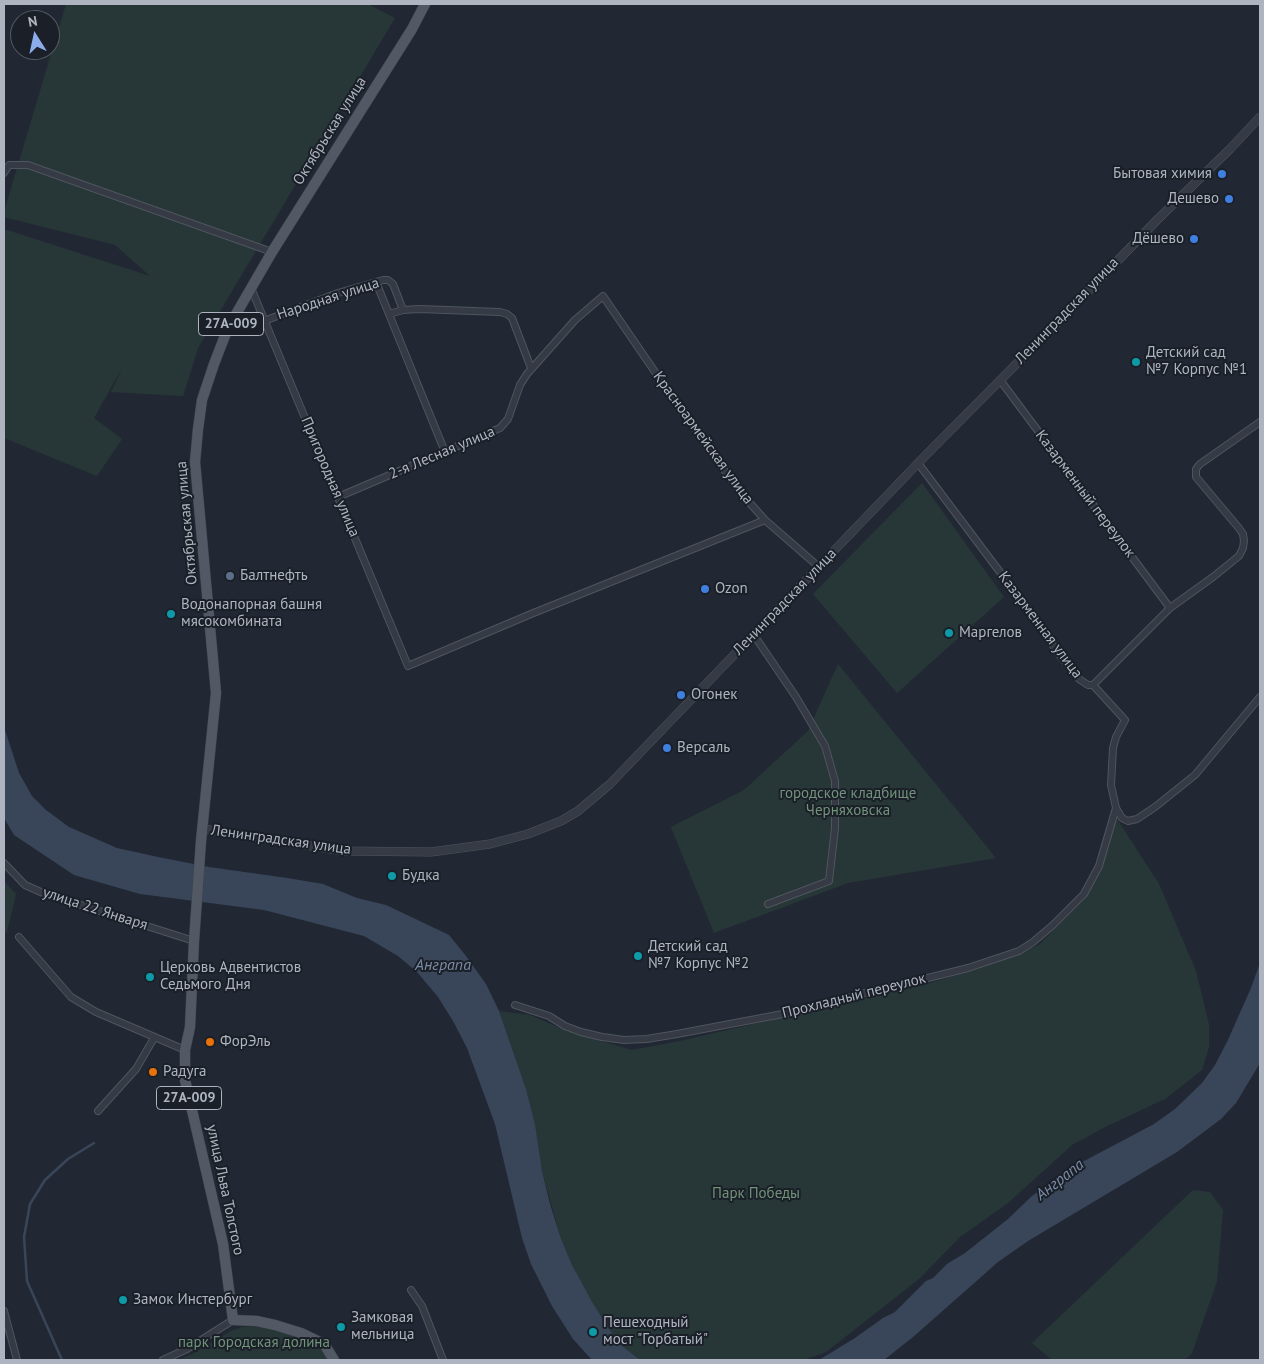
<!DOCTYPE html>
<html>
<head>
<meta charset="utf-8">
<style>
	body { margin:0 }
	#map { position:relative; width:1264px; height:1364px; overflow:hidden; background:#222833; font-family:"PT Sans",sans-serif }
	canvas { display:block }
	.frame { position:absolute; inset:0; border:5px solid #afb5c0; pointer-events:none }
	.north { position:absolute; left:10px; top:10px; width:50px; height:50px; box-sizing:border-box; background:#1a1f28; border:1px solid #565b65; border-radius:50%; rotate:350deg; font-size:14px; font-weight:700; line-height:20px; text-align:center; color:#afb5c0 }
	.north::after { content:''; display:block; margin:auto; width:18px; height:22px; background:#8cace9; clip-path:polygon(50% 0,100% 100%,50% 72%,0 100%) }
</style>
</head>
<body>
<div id="map">
<canvas width="1264" height="1364"></canvas>
<div class="frame"></div>
<div class="north">N</div>
</div>
<script>
const g = document.querySelector('canvas').getContext('2d');
g.lineJoin = 'round';
function fillPath(path, color) { g.fillStyle = color; g.fill(path, 'evenodd'); }
const poly = rows => new Path2D(rows.map(r => 'M' + r).join(''));
function trace(path, color, width, dash) { g.strokeStyle = color; g.lineWidth = width; g.lineCap = dash ? 'butt' : 'round'; g.setLineDash(dash || []); g.stroke(path); }
function label(font, color, halo, rows, align = 'center') {
  g.font = font + ' "PT Sans",sans-serif'; g.lineWidth = 4; g.setLineDash([]); g.textBaseline = 'middle'; g.strokeStyle = halo; g.fillStyle = color; for (const [text, x, y, turn = 0] of rows) {
    g.save(); g.translate(x, y); g.rotate((+turn || 0) * Math.PI / 180); g.textAlign = isNaN(turn) ? turn : align; if (halo) g.strokeText(text, 0, 0); g.fillText(text, 0, 0); g.restore();
  }
}
fillPath(poly([
	[66,4,368,4,395,18,198,348,183,396,111,392,123,366,94,418,122,439,97,476,4,438,4,229,150,276,115,245,4,217,4,212],
	[922,483,1004,597,897,693,813,594],
	[838,664,996,858,848,883,714,933,671,827,744,790,808,731],
	[1115,816,1159,884,1196,971,1209,1025,1209,1047,1202,1070,1165,1099,1107,1126,1072,1145,1008,1203,960,1237,919,1279,826,1352,804,1360,640,1360,618,1344,591,1302,572,1265,560,1236,542,1171,535,1124,526,1089,499,1011,530,1015,567,1031,632,1050,680,1041,930,983,978,969,1039,945,1083,901,1102,864],
	[4,881,16,894,7,932,4,934],
	[1193,1190,1210,1192,1223,1210,1217,1281,1192,1353,1185,1360,1052,1360,1032,1343],
	[260,1326,298,1335,318,1345,328,1360,179,1360,196,1352,231,1331,242,1327]
]), '#273738');
fillPath(poly([
	[4,719,5,730,19,773,32,796,46,810,69,827,117,848,158,857,209,867,287,878,323,884,357,898,386,905,449,935,466,956,486,984,499,1011,526,1089,535,1124,542,1171,550,1204,560,1236,572,1265,592,1302,618,1343,640,1360,592,1360,573,1339,552,1306,531,1264,522,1238,495,1124,467,1048,453,1021,438,997,417,972,398,956,364,936,264,910,140,894,74,875,14,835,4,818],
	[1260,963,1260,1063,1236,1103,1221,1119,1177,1152,1028,1241,998,1262,913,1337,884,1360,819,1360,855,1338,883,1318,895,1312,926,1281,933,1278,947,1264,965,1253,1008,1219,1032,1196,1069,1169,1154,1124,1175,1109,1202,1083,1215,1065,1227,1042,1251,988]
]), '#39465a');
trace(poly([
	[62,1360,27,1281,24,1237,30,1204,45,1180,68,1159,94,1143]
]), '#39465a', 2.5);
const minor = poly([
	[4,173,9,165,28,165,272,252],
	[376,282,445,452],
	[251,288,408,666,531,614,765,520],
	[389,314,403,310,419,309,500,312,507,314,512,318,531,368],
	[264,321,338,293,383,280,388,280,393,284,403,310],
	[1000,380,1170,608],
	[918,463,1030,612,1061,657,1079,679,1088,685,1093,685],
	[338,497,500,428,508,419,520,385,527,374,575,320,603,296,679,407,740,492,765,520,819,567],
	[753,636,758,641,796,697,825,746,835,781,835,828,829,881,768,904],
	[1093,685,1170,608,1213,577,1239,556,1243,548,1244,541,1243,534,1238,527,1196,477,1196,469,1200,464,1260,422],
	[1093,685,1125,720,1116,737,1113,748,1111,785,1116,808,1122,818,1128,821,1137,819,1155,807,1195,775,1260,697],
	[4,863,25,885,43,893,194,941],
	[19,937,71,997,96,1012,185,1050],
	[515,1005,549,1016,565,1026,581,1032,602,1037,624,1040,647,1039,677,1034,809,1009,868,992,932,977,968,968,1019,951,1033,942,1053,925,1084,894,1099,866,1116,808],
	[98,1111,136,1069,154,1038],
	[411,1290,422,1306,443,1360],
	[4,1311,17,1360],
	[163,1360,187,1349,233,1320]
]);
const tertiary = poly([
	[203,829,344,851,431,852,490,844,528,834,561,821,578,811,610,784,923,458,1069,311,1157,220,1230,149,1260,117]
]);
const primary = poly([
	[334,1360,324,1344,301,1333,275,1325,257,1321,233,1320,223,1244,185,1080,185,1050,190,1027,194,941,201,841,216,693,195,462,198,429,202,400,214,364,228,328,272,252,412,29,425,4]
]);
trace(minor, '#4f555e', 8);
trace(tertiary, '#4f555e', 9);
trace(primary, '#3e434d', 11);
trace(minor, '#353a44', 6);
trace(tertiary, '#353a44', 8);
trace(primary, '#535964', 10);
for (const [x, y, r, color] of [
	[1222,174,5,"#3f7fe0"],
	[1229,199,5,"#3f7fe0"],
	[1194,239,5,"#3f7fe0"],
	[1136,362,5,"#0f9aa8"],
	[230,576,5,"#5c6f8a"],
	[705,589,5,"#3f7fe0"],
	[171,614,5,"#0f9aa8"],
	[949,633,5,"#0f9aa8"],
	[681,695,5,"#3f7fe0"],
	[667,748,5,"#3f7fe0"],
	[392,876,5,"#0f9aa8"],
	[638,956,5,"#0f9aa8"],
	[150,977,5,"#0f9aa8"],
	[210,1042,5,"#e8710a"],
	[153,1072,5,"#e8710a"],
	[123,1300,5,"#0f9aa8"],
	[341,1327,5,"#0f9aa8"],
	[593,1332,5,"#0f9aa8"]
]) { const dot = new Path2D(); dot.arc(x, y, r, 0, 2 * Math.PI); g.fillStyle = color; g.fill(dot); trace(dot, '#1a1f28', 2); }
for (const [x, y, w] of [
	[231,324,65],
	[189,1098,65]
]) { const box = new Path2D(); box.roundRect(x - w / 2, y - 11.5, w, 23, 4); g.fillStyle = '#1a1f28'; g.fill(box); trace(box, '#afb5c0', 1); }
label('bold 14px', '#afb5c0', null, [
	["27А-009",231,324],
	["27А-009",189,1098]
]);
label('15px', '#afb5c0', '#1a1f28', [
	["Октябрьская улица",330,131,-58],
	["Народная улица",328,299,-18],
	["Ленинградская улица",1067,311,-46],
	["Красноармейская улица",703,438,54],
	["2-я Лесная улица",442,453,-23],
	["Пригородная улица",330,477,67],
	["Казарменный переулок",1085,494,53],
	["Октябрьская улица",187,523,-95],
	["Ленинградская улица",785,602,-46],
	["Казарменная улица",1040,625,53],
	["Ленинградская улица",281,840,8],
	["улица 22 Января",95,909,18],
	["Прохладный переулок",854,996,-14],
	["улица Льва Толстого",225,1190,78]
]);
label('15px', '#afb5c0', '#1a1f28', [
	["Бытовая химия",1212,174,"right"],
	["Дешево",1219,199,"right"],
	["Дёшево",1184,239,"right"],
	["Детский сад",1146,353],
	["№7 Корпус №1",1146,370],
	["Балтнефть",240,576],
	["Ozon",715,589],
	["Водонапорная башня",181,605],
	["мясокомбината",181,622],
	["Маргелов",959,633],
	["Огонек",691,695],
	["Версаль",677,748],
	["Будка",402,876],
	["Детский сад",648,947],
	["№7 Корпус №2",648,964],
	["Церковь Адвентистов",160,968],
	["Седьмого Дня",160,985],
	["ФорЭль",220,1042],
	["Радуга",163,1072],
	["Замок Инстербург",133,1300],
	["Замковая",351,1318],
	["мельница",351,1335],
	["Пешеходный",603,1323],
	["мост \"Горбатый\"",603,1340]
], 'left');
label('15px', '#71937a', '#1a1f28', [
	["городское кладбище",848,794],
	["Черняховска",848,811],
	["Парк Победы",756,1194],
	["парк Городская долина",254,1343]
]);
label('italic 16px', '#7b8ca5', '#1a1f28', [
	["Анграпа",443,965],
	["Анграпа",1060,1180,-38]
]);
</script>
</body>
</html>
